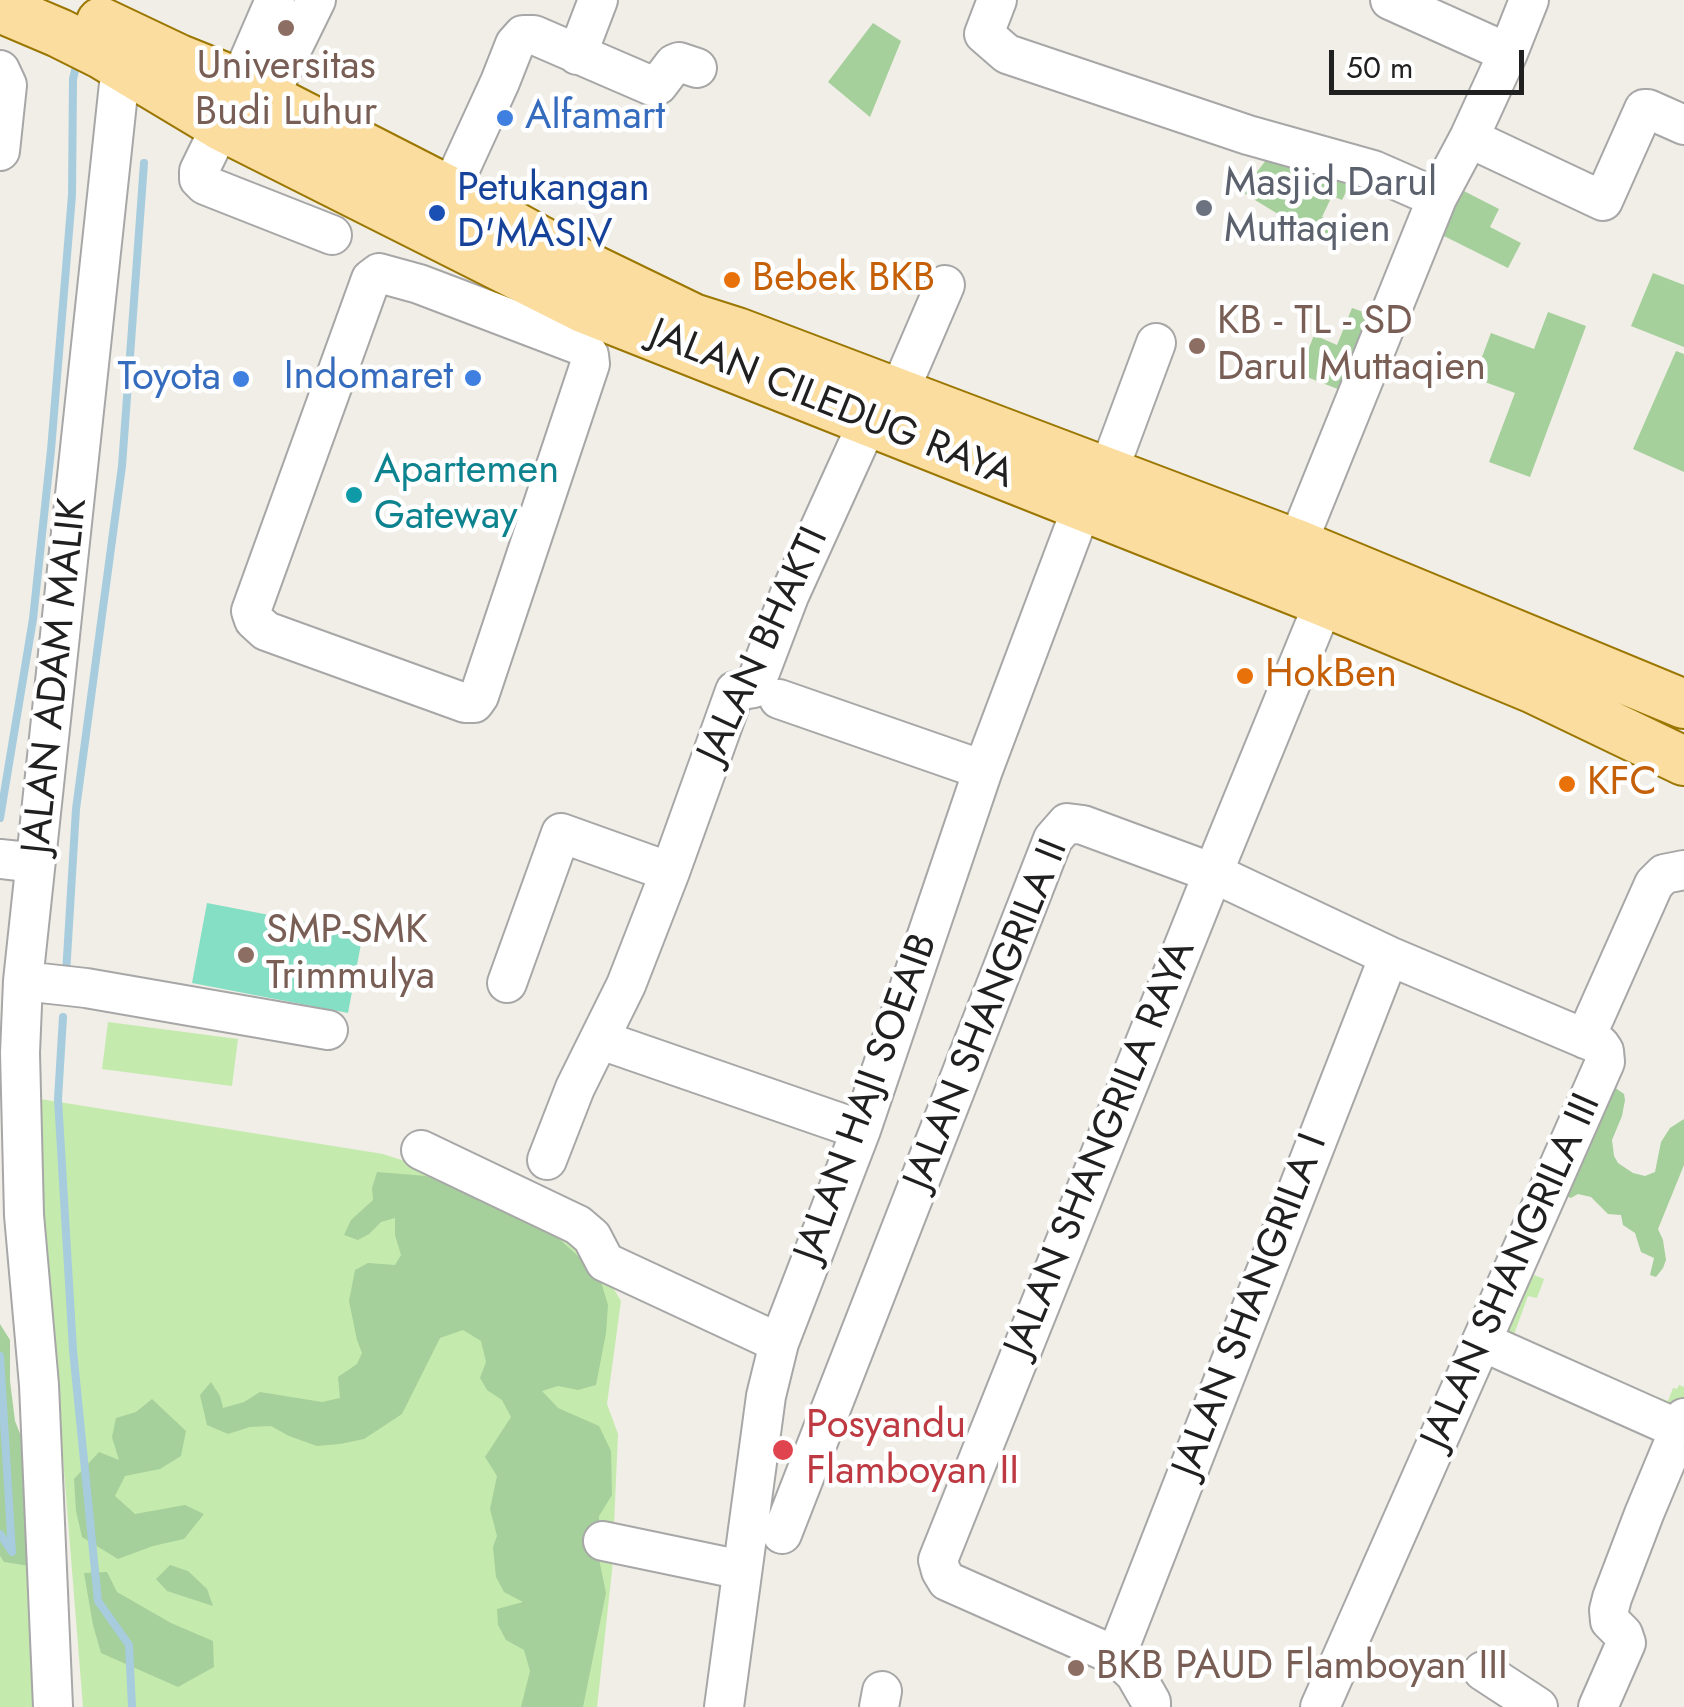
<!DOCTYPE html>
<html>
<head>
<meta charset="utf-8">
<style>
	body { margin:0 }
	#map { position:relative; width:1684px; height:1707px; overflow:hidden; background:#f0eee6; font-family:Jost,sans-serif }
	canvas { display:block }
	.scale { position:absolute; left:1329px; top:50px; width:195px; height:45px; box-sizing:border-box; border:5px solid #202020; border-top:0; padding-left:12px; font-size:30px; line-height:35px; white-space:nowrap; color:#202020; -webkit-text-stroke:8px #fff; paint-order:stroke }
</style>
</head>
<body>
<div id="map">
<canvas width="1684" height="1707"></canvas>
<div class="scale">50 m</div>
</div>
<script>
const g = document.querySelector('canvas').getContext('2d');
g.lineJoin = 'round';
function fillPath(path, color) { g.fillStyle = color; g.fill(path, 'evenodd'); }
const poly = rows => new Path2D(rows.map(r => 'M' + r).join(''));
function trace(path, color, width, dash) { g.strokeStyle = color; g.lineWidth = width; g.lineCap = dash ? 'butt' : 'round'; g.setLineDash(dash || []); g.stroke(path); }
function label(font, color, halo, rows, align = 'center') {
  g.font = font + ' Jost,sans-serif'; g.lineWidth = 9; g.setLineDash([]); g.textBaseline = 'middle'; g.strokeStyle = halo; g.fillStyle = color; for (const [text, x, y, turn = 0] of rows) {
    g.save(); g.translate(x, y); g.rotate((+turn || 0) * Math.PI / 180); g.textAlign = isNaN(turn) ? turn : align; if (halo) g.strokeText(text, 0, 0); g.fillText(text, 0, 0); g.restore();
  }
}
fillPath(poly([
	[108,1022,238,1039,232,1086,102,1069],
	[34,1098,383,1154,417,1165,590,1249,621,1301,607,1404,618,1434,612,1571,597,1707,83,1707],
	[1524,1271,1544,1279,1537,1298,1528,1296,1513,1337,1553,1352,1552,1356,1668,1401,1673,1388,1677,1389,1679,1385,1684,1387,1684,1403,1679,1409,1498,1340],
	[0,1556,5,1562,35,1567,35,1707,0,1707]
]), '#c5eaad');
fillPath(poly([
	[873,23,901,41,870,117,828,82],
	[1275,148,1352,180,1342,200,1332,196,1322,217,1337,224,1327,244,1242,192],
	[1460,189,1499,209,1490,227,1521,243,1508,268,1438,233],
	[1653,273,1684,285,1684,347,1631,326],
	[1352,308,1372,315,1343,391,1299,374,1314,335,1337,345],
	[1548,312,1586,326,1530,477,1489,462,1515,393,1474,378,1491,333,1534,349],
	[1676,351,1684,354,1684,472,1633,449],
	[1614,1087,1624,1094,1625,1100,1622,1116,1612,1140,1614,1156,1618,1163,1633,1173,1645,1176,1655,1172,1661,1142,1670,1128,1684,1119,1684,1165,1658,1229,1663,1240,1666,1260,1663,1268,1656,1277,1650,1275,1654,1258,1641,1252,1635,1233,1623,1225,1621,1215,1608,1214,1591,1197,1578,1194,1571,1198,1566,1196],
	[377,1172,426,1176,546,1227,599,1275,608,1305,606,1333,596,1385,578,1390,558,1386,542,1391,558,1408,599,1426,611,1451,612,1495,599,1516,600,1564,606,1593,583,1707,521,1707,530,1671,524,1650,506,1640,498,1625,497,1609,523,1602,504,1592,496,1577,493,1547,497,1536,490,1509,497,1476,485,1457,511,1417,502,1400,487,1390,480,1378,486,1362,481,1341,463,1330,440,1338,402,1414,364,1439,340,1444,317,1446,289,1436,271,1426,250,1427,228,1434,207,1425,200,1395,211,1382,220,1396,223,1408,244,1402,260,1392,322,1402,340,1398,338,1377,357,1364,362,1353,357,1340,349,1301,355,1270,368,1263,395,1265,401,1255,395,1235,395,1218,381,1222,369,1234,358,1240,344,1235,351,1220,373,1200,372,1188],
	[0,1324,10,1340,10,1381,15,1421,25,1446,35,1567,4,1562,0,1556],
	[152,1399,186,1431,181,1456,160,1469,125,1476,115,1496,135,1514,185,1505,204,1514,184,1539,153,1546,118,1559,82,1537,76,1511,74,1479,99,1452,119,1460,112,1437,116,1418,136,1412],
	[170,1565,188,1571,207,1589,213,1606,167,1591,156,1579],
	[107,1572,117,1592,171,1623,213,1641,214,1667,178,1687,101,1653,93,1625,84,1573]
]), '#a5cf9b');
fillPath(poly([
	[207,903,363,933,348,1013,192,983]
]), '#85dfc5');
trace(poly([
	[0,818,33,619,51,450,72,195,73,79,78,58],
	[66,974,76,809,122,466,144,163],
	[63,1017,58,1099,73,1350,98,1601,129,1645,132,1707],
	[0,1356,12,1552,0,1534]
]), '#a7ccdd', 8);
const minor = poly([
	[997,0,984,34,1007,54,1248,135,1373,170,1437,198],
	[1390,0,1508,53],
	[577,55,598,0],
	[0,70,7,85,0,151],
	[239,83,275,0],
	[268,98,316,0],
	[221,126,199,171,199,179,205,185,332,235],
	[1469,138,1603,201,1644,109,1648,109,1684,125],
	[450,191,500,82,515,44,523,35,534,35,652,86,658,85,674,64,679,62,697,68],
	[379,273,419,284,582,346,589,355,590,364,479,696,474,703,465,703,266,631,254,620,251,611,371,279,379,273],
	[899,392,945,285],
	[1108,472,1156,343],
	[1297,544,1437,198,1469,138,1508,53,1529,0],
	[779,699,983,770],
	[0,859,19,861,37,857],
	[23,981,86,988,328,1030],
	[507,983,561,833,670,872],
	[1585,1039,1654,884,1664,874,1684,870],
	[601,1040,861,1130],
	[421,1150,578,1225,592,1237,605,1262,779,1343],
	[547,1160,575,1088,626,985,670,872,735,691,754,688,789,596,868,422],
	[1483,1342,1678,1429],
	[782,1534,1053,839,1067,823,1083,825,1213,873,1389,956,1600,1045,1604,1051,1605,1062,1320,1707],
	[603,1541,742,1570],
	[1116,1656,1389,956],
	[1483,1671,1538,1707],
	[53,1707,39,1385,24,1215,20,1053,23,981,121,65],
	[724,1707,766,1396,779,1343,861,1130,983,770,1082,507],
	[879,1707,882,1691],
	[1151,1707,1151,1702,1135,1674,1116,1656,947,1581,941,1571,938,1560,1213,873,1324,602],
	[1598,1707,1626,1643,1623,1634,1610,1621,1609,1610,1612,1598,1644,1514,1684,1418]
]);
const major = poly([
	[0,8,59,33,101,54,221,126,585,309,1324,602,1534,689,1684,761],
	[101,22,179,59,239,83,450,191,592,269,693,318,737,332,1297,544,1684,704]
]);
trace(minor, '#a7a7a7', 42);
trace(major, '#9b7701', 52);
trace(minor, '#fff', 38);
trace(major, '#fbdda0', 48);
for (const [x, y, r, color] of [
	[286,28,10,"#8d6e63"],
	[505,118,10,"#3f7fe0"],
	[1204,208,10,"#6b7280"],
	[437,213,10,"#1a4fb4"],
	[732,280,10,"#e8710a"],
	[1197,346,10,"#8d6e63"],
	[473,378,10,"#3f7fe0"],
	[241,379,10,"#3f7fe0"],
	[354,495,10,"#0f9aa8"],
	[1245,676,10,"#e8710a"],
	[1567,784,10,"#e8710a"],
	[246,955,10,"#8d6e63"],
	[783,1450,12,"#e0444e"],
	[1076,1668,10,"#8d6e63"]
]) { const dot = new Path2D(); dot.arc(x, y, r, 0, 2 * Math.PI); g.fillStyle = color; g.fill(dot); trace(dot, '#fff', 4); }
label('40px', '#785e54', '#fff', [
	["Universitas",286,68,"center"],
	["Budi Luhur",286,114,"center"],
	["KB - TL - SD",1217,323],
	["Darul Muttaqien",1217,369],
	["SMP-SMK",266,932],
	["Trimmulya",266,978],
	["BKB PAUD Flamboyan III",1096,1668]
], 'left');
label('40px', '#366cbe', '#fff', [
	["Alfamart",525,118,"left"],
	["Indomaret",453,378],
	["Toyota",221,379]
], 'right');
label('40px', '#5b616d', '#fff', [
	["Masjid Darul",1224,185],
	["Muttaqien",1224,231]
], 'left');
label('40px', '#164399', '#fff', [
	["Petukangan",457,190],
	["D'MASIV",457,236]
], 'left');
label('40px', '#c56008', '#fff', [
	["Bebek BKB",752,280],
	["HokBen",1265,676],
	["KFC",1587,784]
], 'left');
label('40px', '#202020', '#fff', [
	["JALAN CILEDUG RAYA",831,406,22],
	["JALAN BHAKTI",765,646,-65],
	["JALAN ADAM MALIK",57,676,-84],
	["JALAN SHANGRILA II",988,1015,-68],
	["JALAN HAJI SOEAIB",868,1098,-70],
	["JALAN SHANGRILA RAYA",1102,1149,-68],
	["JALAN SHANGRILA III",1513,1272,-66],
	["JALAN SHANGRILA I",1252,1306,-69]
]);
label('40px', '#0d838f', '#fff', [
	["Apartemen",374,472],
	["Gateway",374,518]
], 'left');
label('40px', '#be3a42', '#fff', [
	["Posyandu",806,1427],
	["Flamboyan II",806,1473]
], 'left');
</script>
</body>
</html>
